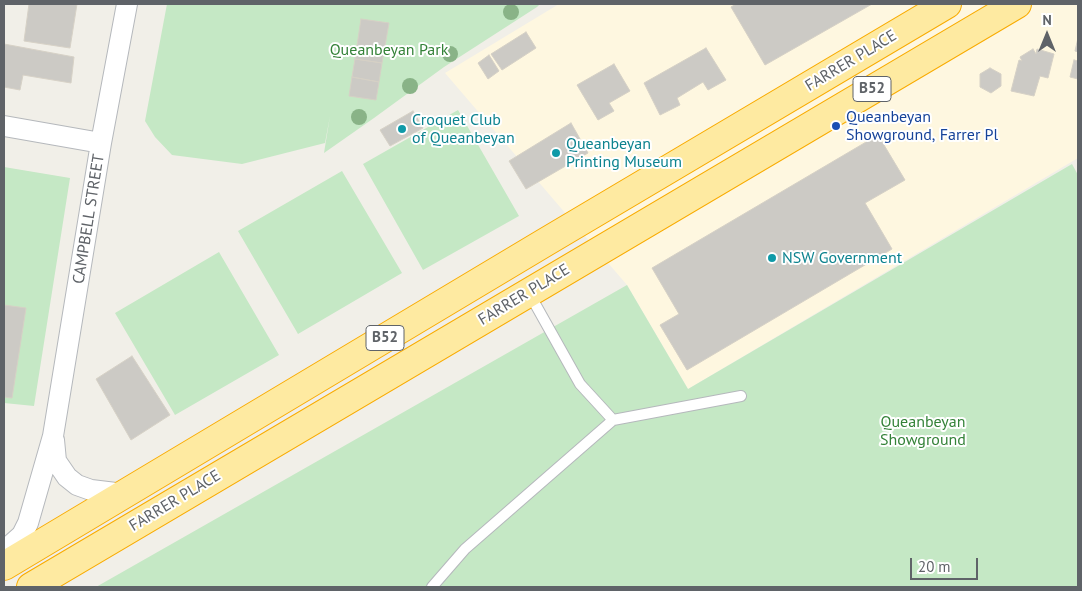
<!DOCTYPE html>
<html>
<head>
<meta charset="utf-8">
<style>
	body { margin:0 }
	#map { position:relative; width:1082px; height:591px; overflow:hidden; background:#f1efe8; font-family:"PT Sans",sans-serif }
	canvas { display:block }
	.frame { position:absolute; inset:0; border:5px solid #5f6368; pointer-events:none }
	.north { position:absolute; left:1022px; top:10px; width:50px; height:50px; -webkit-text-stroke:4px #fff; paint-order:stroke; rotate:0deg; font-size:14px; font-weight:700; line-height:20px; text-align:center; color:#5f6368 }
	.north::after { content:''; display:block; margin:auto; width:18px; height:22px; background:#5f6368; clip-path:polygon(50% 0,100% 100%,50% 72%,0 100%) }
	.scale { position:absolute; left:910px; top:558px; width:68px; height:22px; box-sizing:border-box; border:2px solid #5f6368; border-top:0; padding-left:6px; font-size:15px; line-height:18px; white-space:nowrap; color:#5f6368; -webkit-text-stroke:4px #fff; paint-order:stroke }
</style>
</head>
<body>
<div id="map">
<canvas width="1082" height="591"></canvas>
<div class="frame"></div>
<div class="north">N</div>
<div class="scale">20 m</div>
</div>
<script>
const g = document.querySelector('canvas').getContext('2d');
g.lineJoin = 'round';
function fillPath(path, color) { g.fillStyle = color; g.fill(path, 'evenodd'); }
const poly = rows => new Path2D(rows.map(r => 'M' + r).join(''));
function trace(path, color, width, dash) { g.strokeStyle = color; g.lineWidth = width; g.lineCap = dash ? 'butt' : 'round'; g.setLineDash(dash || []); g.stroke(path); }
function label(font, color, halo, rows, align = 'center') {
  g.font = font + ' "PT Sans",sans-serif'; g.lineWidth = 4; g.setLineDash([]); g.textBaseline = 'middle'; g.strokeStyle = halo; g.fillStyle = color; for (const [text, x, y, turn = 0] of rows) {
    g.save(); g.translate(x, y); g.rotate((+turn || 0) * Math.PI / 180); g.textAlign = isNaN(turn) ? turn : align; if (halo) g.strokeText(text, 0, 0); g.fillText(text, 0, 0); g.restore();
  }
}
fillPath(poly([
	[559,4,1078,4,1078,158,688,389,627,285,445,73]
]), '#fef7e0');
fillPath(poly([
	[167,4,540,4,537,7,444,67,374,118,324,153,330,116,325,143,242,164,172,155,155,137,145,121],
	[458,110,519,216,423,270,363,164],
	[1072,164,1078,175,1078,587,96,587,627,285,688,389],
	[4,167,70,178,34,406,4,403],
	[342,171,402,273,298,334,238,231],
	[219,252,279,355,175,415,115,313]
]), '#c5e8c5');
const building = poly([
	[29,4,77,4,70,48,24,41,29,4],
	[736,4,872,4,765,65,731,7,736,4],
	[361,19,389,23,382,63,355,59,361,19],
	[526,32,536,48,502,70,491,54,526,32],
	[1078,38,1078,52,1075,51,1078,38],
	[4,44,74,57,71,83,23,75,20,90,4,87,4,44],
	[706,48,726,80,708,90,703,82,677,98,680,105,660,115,644,83,706,48],
	[1033,49,1036,54,1037,49,1054,54,1048,78,1040,76,1034,96,1011,91,1019,60,1022,61,1020,57,1033,49],
	[489,55,499,71,488,79,478,63,489,55],
	[355,59,382,63,379,82,352,77,355,59],
	[1074,60,1078,61,1078,79,1070,77,1074,60],
	[614,64,630,91,609,103,614,111,598,120,577,85,614,64],
	[990,68,1001,74,1001,86,991,93,980,87,980,74,990,68],
	[352,77,379,82,376,100,349,96,352,77],
	[413,111,423,128,390,146,380,130,413,111],
	[571,123,588,153,526,189,509,161,571,123],
	[878,135,905,180,865,203,892,249,687,370,660,325,679,314,652,268,878,135],
	[4,305,26,308,12,398,4,397,4,305],
	[132,356,170,415,131,440,96,379,132,356]
]);
fillPath(building, '#cccac5');
trace(building, '#d6d1c6', 1);
const service = poly([
	[613,420,741,396],
	[432,587,465,549,613,420,580,384,529,293]
]);
const minor = poly([
	[4,126,101,143],
	[54,440,56,461,67,477,77,485,91,490,124,494],
	[4,551,22,535,28,523,53,436,101,143,127,4]
]);
const trunk = poly([
	[4,566,544,243,947,4],
	[31,587,1017,4]
]);
trace(service, '#b5b8bc', 12);
trace(minor, '#b5b8bc', 22);
trace(trunk, '#f9ab00', 30);
trace(service, '#fff', 10);
trace(minor, '#fff', 20);
trace(trunk, '#feeaa1', 28);
g.fillStyle = '#89b387';
for (const [x, y] of [
	[511,12],
	[450,54],
	[410,86],
	[359,117]
]) { g.beginPath(); g.arc(x, y, 8, 0, 2 * Math.PI); g.fill(); }
for (const [x, y, r, color] of [
	[836,126,5,"#1a4fb4"],
	[402,129,5,"#0f9aa8"],
	[556,153,5,"#0f9aa8"],
	[772,258,5,"#0f9aa8"]
]) { const dot = new Path2D(); dot.arc(x, y, r, 0, 2 * Math.PI); g.fillStyle = color; g.fill(dot); trace(dot, '#fff', 2); }
for (const [x, y, w] of [
	[872,89,38],
	[385,338,38]
]) { const box = new Path2D(); box.roundRect(x - w / 2, y - 12.5, w, 25, 4); g.fillStyle = '#fff'; g.fill(box); trace(box, '#5f6368', 1); }
label('bold 15px', '#5f6368', null, [
	["B52",872,89],
	["B52",385,338]
]);
label('16px', '#348238', '#fff', [
	["Queanbeyan Park",389,50],
	["Queanbeyan",923,422],
	["Showground",923,440]
]);
label('16px', '#5f6368', '#fff', [
	["FARRER PLACE",851,61,-31],
	["CAMPBELL STREET",89,219,-81],
	["FARRER PLACE",524,295,-31],
	["FARRER PLACE",175,501,-31]
]);
label('16px', '#164399', '#fff', [
	["Queanbeyan",846,117],
	["Showground, Farrer Pl",846,135]
], 'left');
label('16px', '#0d838f', '#fff', [
	["Croquet Club",412,120],
	["of Queanbeyan",412,138],
	["Queanbeyan",566,144],
	["Printing Museum",566,162],
	["NSW Government",782,258]
], 'left');
</script>
</body>
</html>
